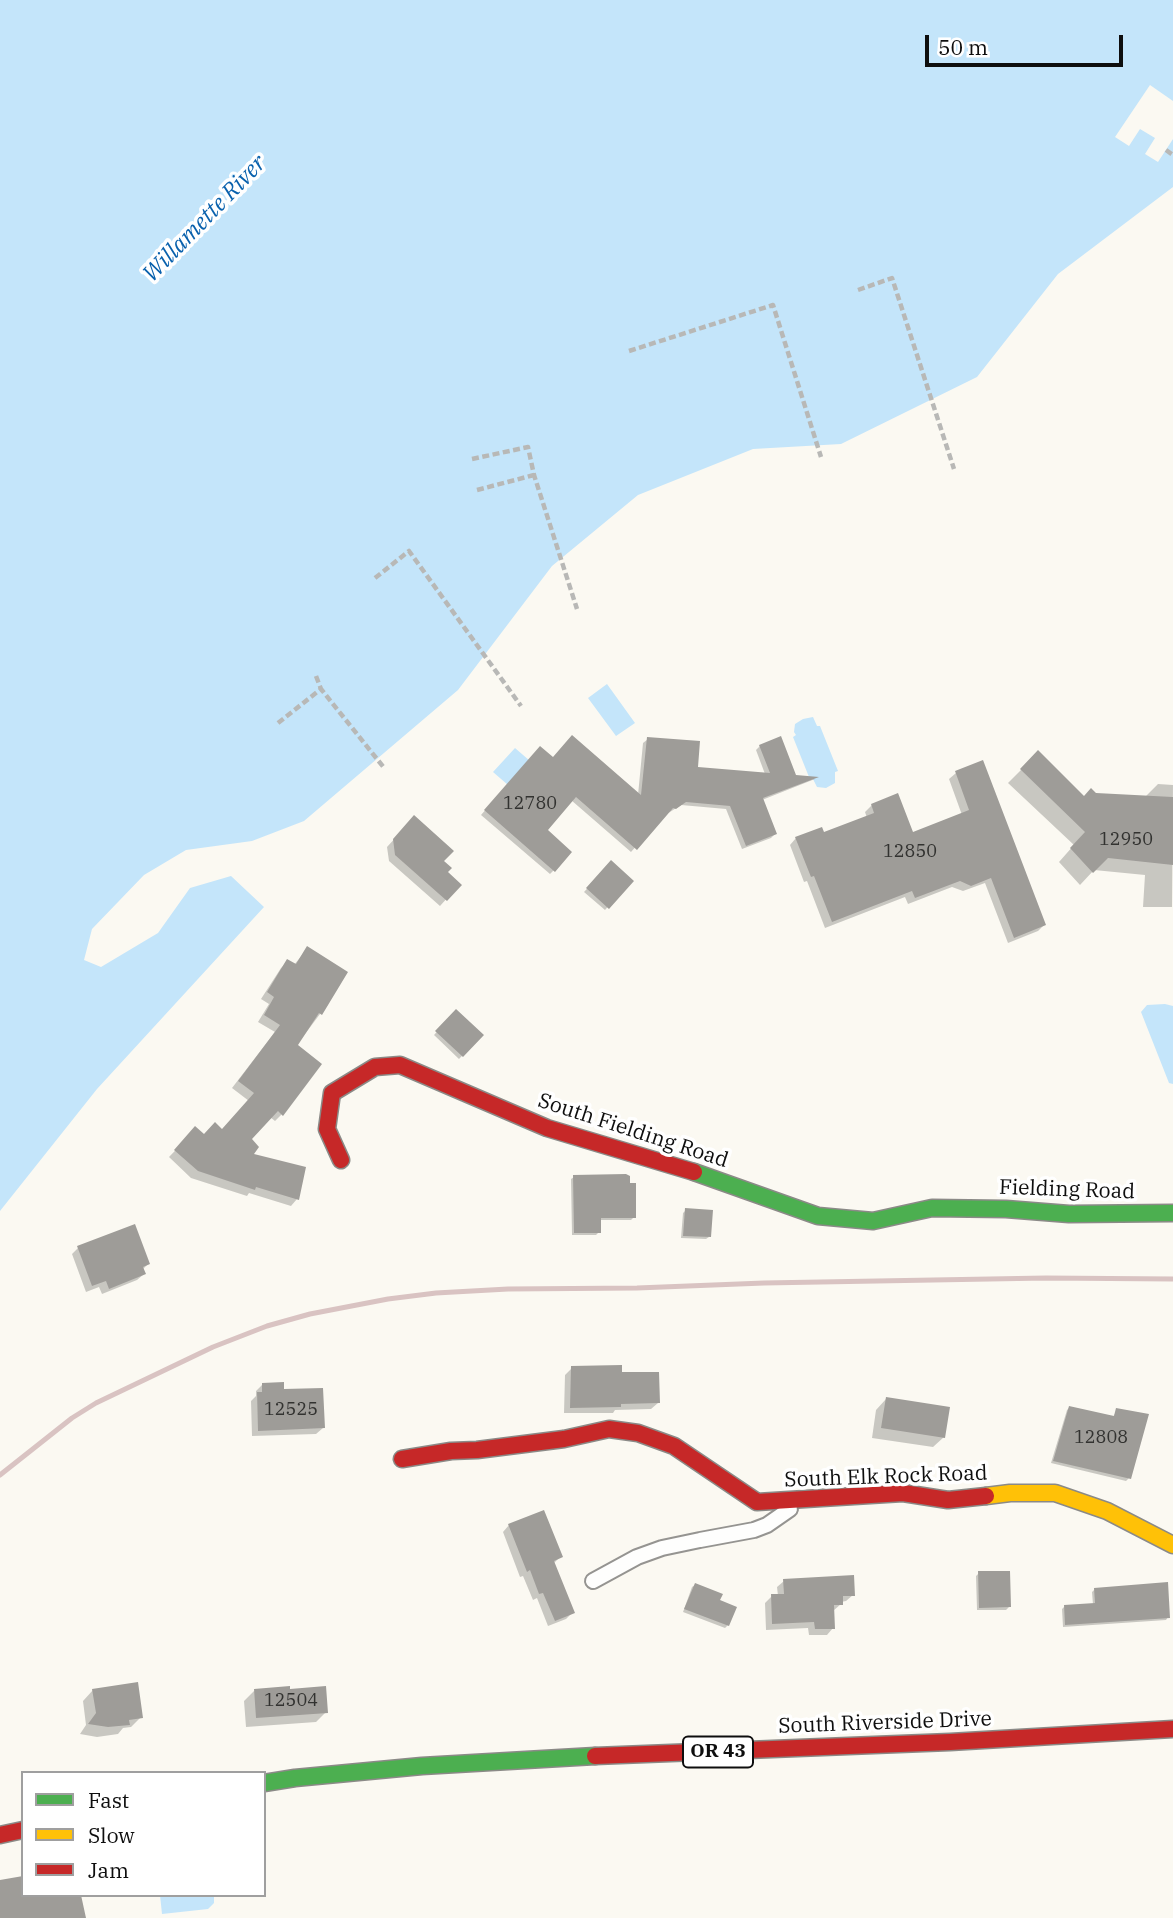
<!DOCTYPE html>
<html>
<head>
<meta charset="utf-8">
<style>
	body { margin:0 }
	#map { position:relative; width:1173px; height:1918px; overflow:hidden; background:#fbf9f2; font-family:"IBM Plex Serif",serif }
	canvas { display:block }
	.legend { position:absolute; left:21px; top:1771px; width:245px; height:126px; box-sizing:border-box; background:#fff; border:2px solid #9f9f9f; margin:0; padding:9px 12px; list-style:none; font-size:21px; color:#0e0e0e }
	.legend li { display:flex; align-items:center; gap:14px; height:35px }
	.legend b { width:35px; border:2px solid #9f9f9f }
	.scale { position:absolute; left:925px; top:35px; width:198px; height:32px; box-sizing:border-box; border:4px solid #0e0e0e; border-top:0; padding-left:9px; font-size:21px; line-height:24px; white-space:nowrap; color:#0e0e0e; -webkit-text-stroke:5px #fff; paint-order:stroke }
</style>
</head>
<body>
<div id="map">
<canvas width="1173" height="1918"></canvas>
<ul class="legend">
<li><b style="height:9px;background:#4caf50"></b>Fast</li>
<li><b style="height:9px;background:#ffc107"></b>Slow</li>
<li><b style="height:9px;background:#c62828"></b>Jam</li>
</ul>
<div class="scale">50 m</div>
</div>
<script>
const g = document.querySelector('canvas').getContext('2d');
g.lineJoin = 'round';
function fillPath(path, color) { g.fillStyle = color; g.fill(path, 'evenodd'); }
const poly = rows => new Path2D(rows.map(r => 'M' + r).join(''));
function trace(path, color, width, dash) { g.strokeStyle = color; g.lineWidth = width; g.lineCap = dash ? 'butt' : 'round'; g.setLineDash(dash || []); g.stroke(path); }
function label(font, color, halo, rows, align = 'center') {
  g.font = font + ' "IBM Plex Serif",serif'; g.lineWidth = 7; g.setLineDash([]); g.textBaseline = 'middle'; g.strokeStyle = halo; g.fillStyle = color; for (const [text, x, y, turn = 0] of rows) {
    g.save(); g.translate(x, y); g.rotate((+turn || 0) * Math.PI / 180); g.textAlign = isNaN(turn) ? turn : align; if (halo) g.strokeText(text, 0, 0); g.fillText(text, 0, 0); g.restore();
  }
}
fillPath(poly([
	[0,0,1173,0,1173,187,1058,274,977,377,841,444,753,449,638,495,552,566,458,690,304,821,252,841,186,850,144,875,92,929,84,960,101,967,158,933,190,888,231,876,264,907,97,1089,0,1211],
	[607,684,635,723,616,736,588,698],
	[813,717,817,726,820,726,838,771,835,772,835,783,826,788,817,787,812,777,809,777,793,737,796,735,794,732,795,724,803,719],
	[515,748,530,761,508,785,493,772],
	[1165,1004,1173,1006,1173,1084,1169,1083,1141,1012,1147,1005],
	[160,1895,214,1895,214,1903,208,1909,162,1914]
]), '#c4e5fa');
fillPath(poly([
	[1150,85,1173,101,1173,139,1158,162,1145,154,1155,138,1140,129,1129,146,1115,137]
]), '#fbf9f2');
fillPath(poly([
	[648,739,696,768,765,774,756,750,760,746,794,777,815,779,762,800,775,834,771,838,742,849,726,809,681,805,662,817,631,852,571,800,545,830,554,870,550,874,481,815,536,752,638,795,643,743],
	[1038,753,1084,798,1095,795,1145,797,1158,784,1173,785,1172,907,1143,907,1145,875,1094,870,1080,885,1059,862,1074,845,1008,783],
	[956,773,1044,925,1038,931,1008,943,985,883,963,891,952,887,908,904,905,897,825,928,807,881,804,882,790,845,796,838,824,835,867,818,865,812,872,805,912,834,962,815,949,779],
	[408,824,442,861,446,872,459,885,440,906,389,861,387,847],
	[611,863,631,881,605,910,584,892],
	[307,949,346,972,320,1014,296,1046,282,1114,275,1121,270,1117,249,1140,251,1155,297,1199,291,1206,249,1193,247,1196,191,1178,169,1157,196,1129,204,1136,222,1131,249,1101,232,1088,275,1032,258,1022,269,1004,261,999,281,968,288,961,294,965],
	[456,1011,482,1035,459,1059,434,1035],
	[574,1177,634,1217,631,1220,599,1220,599,1232,596,1235,572,1235,571,1179],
	[686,1210,709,1237,706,1239,681,1238,683,1213],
	[78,1248,148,1264,142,1270,144,1274,137,1280,102,1294,99,1287,86,1292,72,1254],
	[572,1368,620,1374,658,1403,651,1409,615,1410,613,1413,564,1413,565,1375],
	[262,1385,282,1391,323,1428,316,1434,252,1436,251,1401,256,1396,256,1391],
	[886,1399,944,1437,933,1447,872,1438,876,1410],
	[1069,1408,1113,1417,1117,1410,1129,1478,1126,1481,1051,1463,1067,1410],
	[509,1525,560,1557,553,1564,573,1612,566,1619,548,1626,537,1598,533,1600,523,1576,520,1577,503,1532],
	[979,1573,1009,1607,1006,1610,977,1610,976,1576],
	[784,1581,853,1595,846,1601,841,1602,841,1604,833,1611,833,1628,827,1635,809,1635,808,1628,766,1630,765,1603,772,1596,778,1596,777,1587],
	[695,1585,718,1601,728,1625,725,1628,683,1612,692,1587],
	[1095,1589,1168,1617,1166,1620,1063,1627,1062,1609,1065,1606,1093,1605,1092,1592],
	[93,1690,141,1717,131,1727,123,1728,118,1734,97,1737,80,1734,86,1725,83,1701],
	[254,1691,326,1712,316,1722,246,1727,244,1701]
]), '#0003');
fillPath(poly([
	[572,735,641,795,647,737,700,741,698,767,770,773,759,745,781,736,796,775,819,777,763,798,777,834,746,846,730,806,686,802,676,809,673,808,637,850,576,797,548,830,572,852,555,872,484,810,540,746,553,757],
	[1038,750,1084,796,1091,788,1096,793,1173,797,1173,865,1108,858,1093,873,1070,848,1085,832,1020,769],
	[983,760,1046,925,1014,938,991,878,971,886,960,881,915,898,912,891,832,922,814,876,811,877,795,837,822,827,824,832,874,813,871,804,898,793,913,832,969,810,955,771],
	[414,815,454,851,444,861,452,868,448,872,462,885,447,901,395,855,393,839],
	[611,860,634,881,609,909,586,888],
	[307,946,348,972,322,1015,319,1013,298,1045,322,1064,283,1116,278,1111,252,1139,259,1147,254,1154,306,1167,299,1200,256,1187,255,1190,198,1171,174,1150,195,1126,204,1134,215,1122,222,1129,254,1093,238,1081,280,1025,264,1015,274,997,267,992,287,959,296,964],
	[456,1009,484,1035,463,1057,435,1031],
	[626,1174,630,1176,630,1183,636,1183,636,1218,601,1218,601,1233,574,1233,573,1175],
	[685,1208,713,1210,711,1237,683,1236],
	[135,1224,150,1264,143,1267,146,1274,109,1289,106,1281,92,1286,77,1246],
	[622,1365,622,1372,659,1372,660,1403,621,1404,621,1407,570,1408,571,1366],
	[284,1382,284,1389,323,1388,325,1428,258,1431,257,1392,262,1392,262,1383],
	[886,1397,950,1407,945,1438,881,1428],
	[1069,1406,1114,1416,1116,1408,1149,1414,1131,1479,1053,1461],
	[544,1510,563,1557,554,1561,575,1613,555,1621,543,1593,539,1594,530,1570,527,1572,508,1524],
	[978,1571,1010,1571,1011,1607,979,1608],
	[854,1575,855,1596,843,1596,843,1605,834,1605,835,1629,815,1629,814,1622,772,1624,771,1594,784,1594,783,1579],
	[1168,1582,1170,1618,1065,1625,1064,1605,1095,1603,1094,1588],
	[695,1583,723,1594,720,1600,737,1607,729,1626,684,1609],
	[138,1682,143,1718,129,1720,130,1725,108,1727,88,1724,96,1713,92,1689],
	[290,1686,290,1689,326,1686,328,1713,256,1718,254,1689],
	[23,1876,23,1895,81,1895,86,1918,0,1918,0,1880]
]), '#9e9c98');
const lane = poly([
	[593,1581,637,1557,662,1548,700,1540,754,1530,767,1525,790,1509]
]);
const fast = poly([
	[694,1172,818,1216,873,1221,932,1208,1006,1209,1069,1214,1173,1213],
	[264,1783,295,1778,422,1766,595,1756]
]);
const slow = poly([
	[986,1496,1010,1493,1055,1493,1107,1511,1173,1545]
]);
const jam = poly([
	[341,1160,327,1129,332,1093,375,1067,400,1065,547,1128,694,1172],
	[402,1459,451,1451,477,1450,564,1439,609,1429,638,1433,674,1446,757,1502,903,1493,948,1500,986,1496],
	[595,1756,950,1742,1173,1729],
	[0,1835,23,1830]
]);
trace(lane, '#959491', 18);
trace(fast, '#8b8a87', 19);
trace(slow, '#8b8a87', 19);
trace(jam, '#8b8a87', 19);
trace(poly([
	[1166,150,1173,155],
	[858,290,892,278,954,469],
	[629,351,773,305,821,457],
	[472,459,528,447,534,475,577,609],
	[477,490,534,475],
	[375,578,409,551,521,706],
	[316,676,321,689],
	[278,723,321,689,385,769]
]), '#b8b8b6', 4.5, [7, 3.5]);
trace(lane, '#fefefd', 14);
trace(fast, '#4caf50', 16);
trace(slow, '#ffc107', 16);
trace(jam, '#c62828', 16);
trace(poly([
	[0,1475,72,1418,96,1403,213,1347,267,1326,310,1314,388,1299,436,1293,508,1289,637,1288,764,1283,1046,1278,1173,1279]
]), '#d9c3c2', 5);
label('18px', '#323230', null, [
	["12780",530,804],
	["12950",1126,840],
	["12850",910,852],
	["12525",291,1410],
	["12808",1101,1438],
	["12504",291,1701]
]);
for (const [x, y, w] of [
	[718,1752,70]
]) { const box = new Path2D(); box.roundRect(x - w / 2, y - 15.5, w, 31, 5); g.fillStyle = '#fff'; g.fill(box); trace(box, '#0e0e0e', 2); }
label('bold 19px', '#0e0e0e', null, [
	["OR 43",718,1752]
]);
label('21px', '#0e0e0e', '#fff', [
	["South Fielding Road",633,1131,18],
	["Fielding Road",1067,1190,2],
	["South Elk Rock Road",886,1477,-2],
	["South Riverside Drive",885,1723,-2]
]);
label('italic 23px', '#0961ad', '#fff', [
	["Willamette River",205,219,-46]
]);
</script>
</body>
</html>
